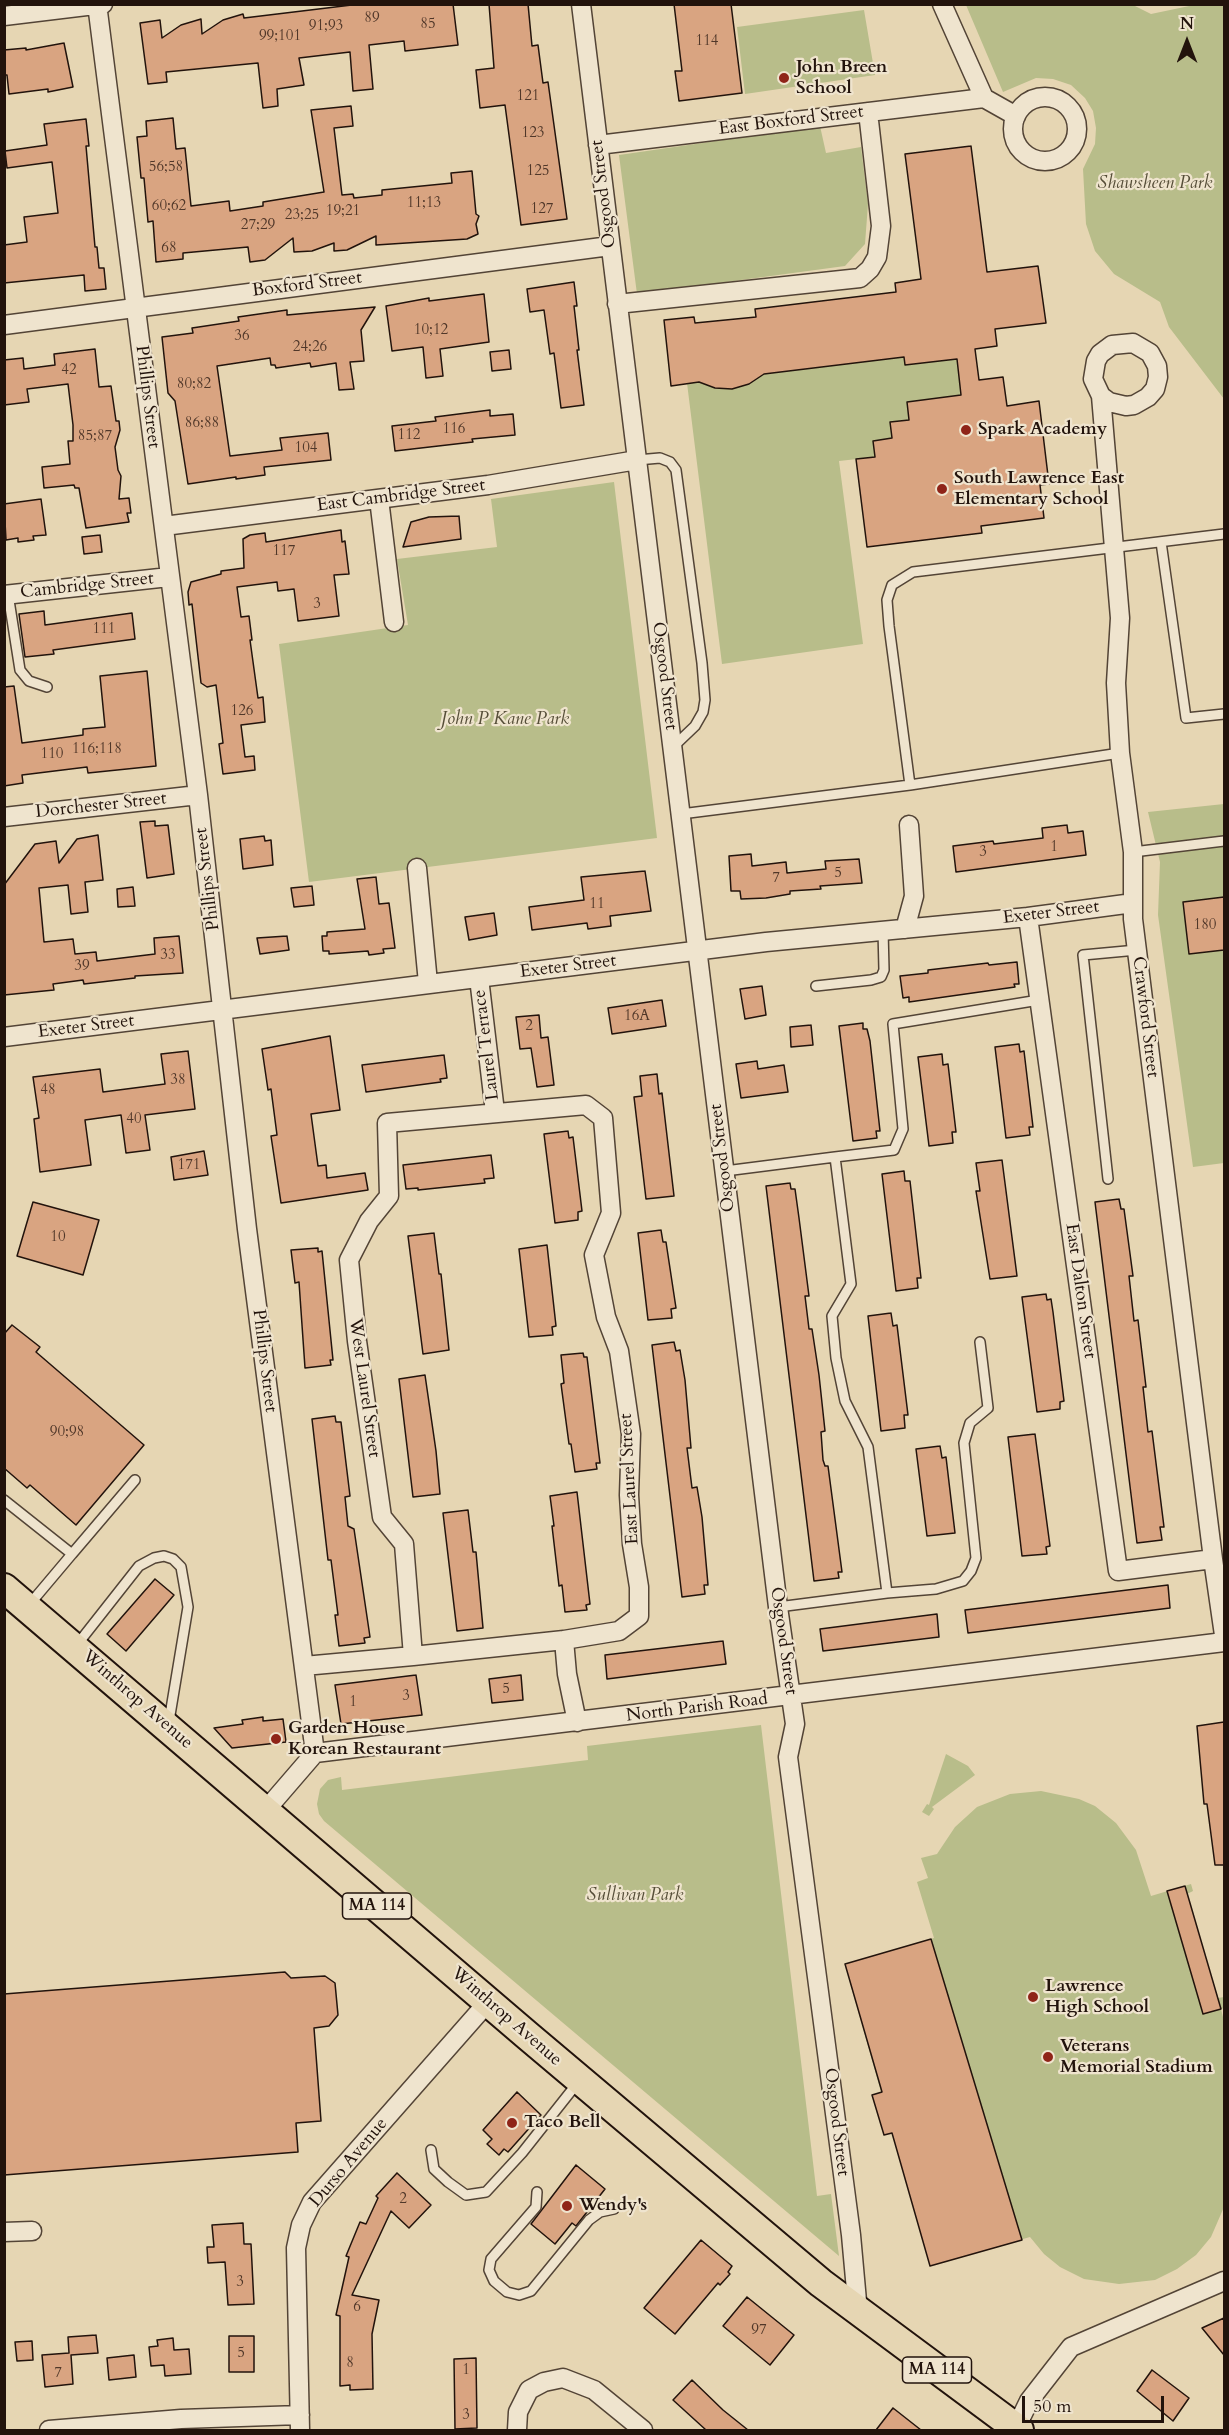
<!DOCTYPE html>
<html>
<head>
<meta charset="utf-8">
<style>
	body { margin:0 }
	#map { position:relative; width:1229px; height:2435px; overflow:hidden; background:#e6d6b3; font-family:Cardo,serif }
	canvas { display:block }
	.frame { position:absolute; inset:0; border:6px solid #22130c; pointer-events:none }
	.north { position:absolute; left:1157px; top:12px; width:60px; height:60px; -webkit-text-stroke:4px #efe4ce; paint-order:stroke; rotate:0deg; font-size:16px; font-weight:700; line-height:24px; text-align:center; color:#22130c }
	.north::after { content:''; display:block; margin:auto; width:21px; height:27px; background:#22130c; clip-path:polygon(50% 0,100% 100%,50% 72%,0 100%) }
	.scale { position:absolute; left:1022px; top:2396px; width:142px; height:27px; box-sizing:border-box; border:3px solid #22130c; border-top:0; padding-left:8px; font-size:18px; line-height:21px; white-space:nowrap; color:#22130c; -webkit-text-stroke:4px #efe4ce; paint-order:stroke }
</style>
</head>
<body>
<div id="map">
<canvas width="1229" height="2435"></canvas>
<div class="frame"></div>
<div class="north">N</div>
<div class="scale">50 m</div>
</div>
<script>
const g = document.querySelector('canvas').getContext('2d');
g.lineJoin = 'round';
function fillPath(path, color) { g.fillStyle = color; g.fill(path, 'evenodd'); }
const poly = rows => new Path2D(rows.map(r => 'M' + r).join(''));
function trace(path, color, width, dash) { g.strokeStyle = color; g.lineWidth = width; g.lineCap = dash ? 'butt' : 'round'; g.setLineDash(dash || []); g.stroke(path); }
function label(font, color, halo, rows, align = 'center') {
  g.font = font + ' Cardo,serif'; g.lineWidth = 4.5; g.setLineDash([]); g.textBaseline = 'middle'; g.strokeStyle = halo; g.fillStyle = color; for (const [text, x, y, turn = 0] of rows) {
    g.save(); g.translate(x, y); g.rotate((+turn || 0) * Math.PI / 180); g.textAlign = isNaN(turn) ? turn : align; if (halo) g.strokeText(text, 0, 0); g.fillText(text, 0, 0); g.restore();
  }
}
fillPath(poly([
	[966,5,1133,5,1151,14,1194,5,1224,5,1224,399,1169,327,1160,302,1114,274,1095,251,1086,224,1083,169,1095,144,1096,128,1093,111,1085,98,1071,85,1053,79,1036,78,1003,92],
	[864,10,875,75,745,94,737,27],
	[820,126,826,153,861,147,868,204,865,244,845,266,637,294,619,155],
	[904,357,905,365,957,359,961,395,907,402,909,420,890,422,892,438,874,441,875,457,839,461,863,644,722,664,687,383,699,382,715,388,732,389,749,384,764,374],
	[614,482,657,838,309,882,279,644,408,625,397,559,497,547,491,499],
	[1224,804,1224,1163,1193,1167,1158,915,1160,862,1148,812],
	[761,1725,817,2196,831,2194,839,2256,324,1821,319,1814,317,1804,320,1789,328,1780,341,1777,342,1790,588,1760,587,1746],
	[946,1754,968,1766,975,1775,932,1807,934,1809,929,1816,922,1812,927,1804,929,1805],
	[1041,1791,1079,1799,1095,1806,1116,1823,1136,1850,1151,1896,1191,1884,1193,1891,1187,1894,1218,1998,1224,1997,1224,2008,1221,2009,1224,2021,1224,2207,1211,2237,1196,2255,1177,2269,1155,2280,1119,2284,1084,2279,1060,2267,1044,2254,1030,2237,930,2266,892,2133,884,2135,872,2095,881,2092,845,1964,934,1938,917,1882,928,1878,921,1858,937,1854,955,1827,977,1807,1010,1794]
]), '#b8bd8a');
const building = poly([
	[360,4,453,4,458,45,405,51,404,41,369,45,373,89,353,91,350,52,299,58,304,85,277,89,278,106,263,108,258,63,166,72,167,82,148,84,140,23,160,20,162,38,181,25,201,19,202,34,223,20,243,14,244,18,360,4],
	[489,4,528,4,532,46,538,45,543,83,548,82,567,219,521,225,505,105,480,108,476,70,494,68,489,4],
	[674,4,731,4,742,93,679,101,675,71,682,71,674,4],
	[64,43,73,87,48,92,48,89,9,94,7,75,4,75,4,50,26,48,26,50,64,43],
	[351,106,353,126,334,128,342,195,353,194,354,198,382,195,382,190,452,183,451,173,472,171,476,214,479,216,476,224,478,234,467,239,376,245,376,236,347,250,334,251,334,243,312,251,294,252,293,238,265,260,250,262,248,247,183,253,183,259,156,262,153,221,148,222,144,178,141,178,137,137,147,136,146,121,173,118,176,149,185,148,191,206,229,201,230,211,263,206,263,202,324,192,311,110,351,106],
	[86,119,89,146,86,146,95,247,97,247,99,268,104,268,106,289,85,291,84,275,4,283,4,245,27,242,24,217,58,213,52,162,7,168,5,151,47,145,44,124,86,119],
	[971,146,987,272,1038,266,1046,323,995,329,997,346,975,349,979,380,1003,377,1007,406,1039,401,1049,484,1040,485,1044,518,981,526,982,533,867,547,856,459,875,457,873,441,892,438,890,422,909,420,907,402,961,395,957,359,905,365,904,357,764,374,749,384,732,389,715,388,699,382,671,386,664,320,694,317,695,323,756,317,755,309,896,292,895,283,921,279,905,154,971,146],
	[574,282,577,306,574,306,579,350,577,350,584,405,561,408,554,353,550,354,544,310,530,312,527,289,574,282],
	[484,294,489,342,440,349,443,376,426,378,423,347,392,351,386,306,429,298,429,301,484,294],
	[375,307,361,330,364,361,350,362,354,389,339,390,336,363,311,367,310,363,276,368,275,365,271,365,270,358,217,366,230,456,282,450,280,438,328,433,331,460,264,467,265,475,236,479,236,477,188,484,175,401,168,393,162,337,193,333,192,328,239,321,238,317,287,310,287,315,375,307],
	[95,349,99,387,111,386,116,421,119,421,120,430,115,447,118,470,121,476,119,499,129,498,131,513,127,513,129,522,86,528,79,488,75,488,74,485,44,488,42,467,70,464,68,441,73,441,73,425,68,384,27,389,29,402,4,405,4,360,23,358,24,369,55,365,54,354,95,349],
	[509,350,511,369,492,371,490,352,509,350],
	[490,410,490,416,513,414,515,435,472,439,473,442,395,451,392,426,436,421,435,417,490,410],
	[41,499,46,535,33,536,34,540,18,542,18,538,6,540,4,504,41,499],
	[459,516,461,539,403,547,411,522,429,517,459,516],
	[341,530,342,542,345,541,349,574,334,575,339,616,298,621,294,589,278,591,277,582,237,587,241,617,249,616,252,640,250,640,258,698,263,697,265,722,241,725,245,757,254,756,255,770,223,774,219,744,223,743,216,685,207,687,201,683,192,604,189,605,188,592,191,582,221,574,221,571,244,568,243,539,250,535,265,533,266,542,341,530],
	[100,535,102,552,84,554,82,537,100,535],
	[44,611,45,625,132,613,135,639,53,650,54,654,25,657,19,614,44,611],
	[147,671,156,766,88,773,87,767,22,775,23,783,4,786,4,687,14,686,22,743,83,735,83,729,105,727,100,676,147,671],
	[155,821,155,826,168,825,174,874,147,878,140,822,155,821],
	[1067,825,1068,833,1083,831,1086,855,956,872,953,846,993,841,994,844,1043,838,1042,828,1067,825],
	[98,835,103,880,85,882,88,912,71,914,68,885,39,888,44,942,73,939,75,954,96,952,97,961,155,954,154,938,179,936,183,973,135,976,135,978,84,984,83,980,53,984,54,990,4,995,4,885,35,844,56,841,59,863,77,839,98,835],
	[264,836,265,841,271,840,273,865,243,869,240,839,264,836],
	[751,854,752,866,786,862,787,873,826,869,825,861,859,859,862,883,820,886,821,889,790,891,790,894,766,898,741,899,740,891,731,891,729,856,751,854],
	[645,871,651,911,610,916,611,926,588,929,587,923,532,930,529,907,584,900,581,877,645,871],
	[376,877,379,904,389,903,395,948,383,949,384,953,369,955,368,951,329,954,329,951,323,951,322,936,327,936,327,932,365,929,357,879,376,877],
	[312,886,314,905,294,907,291,888,312,886],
	[133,887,135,906,118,907,117,889,133,887],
	[1224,897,1224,950,1189,954,1183,902,1224,897],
	[494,913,497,935,469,940,465,917,494,913],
	[287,936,289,950,260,954,257,938,287,936],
	[1017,962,1019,984,1014,984,1015,987,909,1002,909,997,903,998,900,976,928,973,928,970,988,963,989,965,1017,962],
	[762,986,766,1015,745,1019,740,989,762,986],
	[662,1000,666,1026,612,1034,608,1008,662,1000],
	[539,1015,541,1038,548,1037,554,1085,537,1087,531,1048,520,1049,516,1017,539,1015],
	[863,1023,863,1029,867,1029,870,1041,880,1131,876,1131,877,1138,853,1141,839,1026,863,1023],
	[811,1025,813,1045,791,1047,790,1027,811,1025],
	[330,1036,340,1110,311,1114,318,1166,326,1165,327,1178,365,1173,368,1190,281,1203,271,1136,277,1135,271,1089,268,1090,262,1049,330,1036],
	[1019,1044,1020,1052,1024,1051,1033,1127,1029,1127,1030,1135,1006,1138,995,1047,1019,1044],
	[188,1051,195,1109,145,1115,150,1150,126,1153,121,1115,85,1120,91,1165,40,1172,34,1119,39,1118,33,1077,100,1069,103,1092,165,1084,161,1054,188,1051],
	[942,1054,943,1065,948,1064,956,1132,952,1132,953,1143,929,1146,918,1057,942,1054],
	[444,1055,447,1078,440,1079,441,1082,366,1092,362,1065,444,1055],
	[757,1061,758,1069,784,1065,788,1092,741,1098,736,1064,757,1061],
	[657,1074,659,1094,662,1093,674,1196,646,1199,634,1097,642,1096,640,1076,657,1074],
	[568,1131,569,1138,573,1137,582,1211,578,1212,578,1220,555,1223,544,1134,568,1131],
	[204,1151,208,1175,174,1180,171,1157,204,1151],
	[491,1155,494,1178,484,1179,485,1183,418,1190,418,1188,406,1189,403,1165,491,1155],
	[1002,1160,1017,1276,990,1279,976,1191,980,1191,976,1163,1002,1160],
	[904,1171,905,1181,910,1181,921,1278,917,1278,918,1288,896,1291,882,1174,904,1171],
	[790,1183,791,1189,795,1189,799,1218,809,1296,805,1296,809,1329,812,1329,819,1375,825,1431,821,1432,823,1460,825,1466,828,1466,842,1572,838,1572,839,1578,814,1581,766,1186,790,1183],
	[1119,1199,1121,1209,1124,1209,1133,1276,1129,1276,1134,1321,1138,1320,1146,1387,1143,1387,1148,1432,1152,1431,1164,1527,1160,1527,1162,1540,1137,1543,1095,1202,1119,1199],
	[33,1202,99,1220,83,1275,17,1256,33,1202],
	[661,1230,663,1242,666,1242,676,1308,671,1309,672,1318,648,1320,638,1233,661,1230],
	[434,1233,439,1274,441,1274,449,1350,423,1354,408,1236,434,1233],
	[547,1245,556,1326,552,1327,553,1335,529,1337,519,1249,547,1245],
	[318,1248,318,1252,322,1251,333,1360,330,1360,331,1365,305,1368,299,1282,295,1283,291,1250,318,1248],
	[1046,1294,1047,1300,1051,1299,1053,1312,1064,1401,1060,1402,1060,1409,1037,1412,1022,1297,1046,1294],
	[891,1313,893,1326,897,1325,908,1415,904,1415,905,1428,881,1431,868,1316,891,1313],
	[12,1325,40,1347,36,1352,144,1445,76,1525,30,1485,27,1488,4,1468,4,1334,12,1325],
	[674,1342,676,1351,680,1350,685,1380,691,1448,687,1448,692,1488,697,1487,702,1517,708,1585,704,1585,705,1594,682,1597,652,1345,674,1342],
	[583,1353,584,1357,587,1357,600,1463,596,1463,597,1469,575,1472,571,1444,569,1444,561,1384,564,1383,561,1355,583,1353],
	[425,1375,436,1451,440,1494,413,1497,399,1379,425,1375],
	[335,1416,336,1422,341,1422,350,1496,345,1497,348,1526,354,1529,370,1637,364,1638,365,1643,339,1646,335,1615,338,1615,331,1560,328,1560,312,1419,335,1416],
	[1035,1434,1050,1546,1046,1547,1047,1554,1022,1556,1008,1437,1035,1434],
	[940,1446,942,1458,946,1457,955,1533,927,1536,916,1449,940,1446],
	[577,1492,590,1604,586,1605,587,1610,565,1612,562,1585,559,1586,552,1526,554,1526,550,1496,577,1492],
	[468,1510,473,1552,476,1552,483,1628,457,1631,443,1513,468,1510],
	[155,1579,174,1595,126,1651,107,1634,155,1579],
	[1168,1585,1170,1608,968,1633,965,1610,1168,1585],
	[937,1614,939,1637,823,1651,820,1629,937,1614],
	[723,1641,726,1664,607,1679,605,1655,723,1641],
	[416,1675,422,1715,341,1724,335,1685,416,1675],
	[521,1675,523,1700,492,1703,489,1679,521,1675],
	[263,1717,263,1721,283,1719,286,1742,232,1748,214,1728,243,1724,242,1720,263,1717],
	[1224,1722,1224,1865,1215,1865,1207,1804,1204,1804,1197,1726,1224,1722],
	[1185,1886,1221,2009,1203,2014,1167,1891,1185,1886],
	[931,1939,1022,2240,930,2266,892,2133,884,2135,872,2095,882,2092,845,1964,931,1939],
	[285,1972,291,1978,325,1976,335,1983,338,2015,329,2026,314,2028,321,2121,296,2123,298,2152,4,2175,4,1994,285,1972],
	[517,2092,541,2115,508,2152,504,2149,499,2155,487,2144,492,2139,483,2130,517,2092],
	[576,2165,605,2189,576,2226,572,2223,555,2244,531,2224,576,2165],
	[397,2173,431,2205,409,2228,391,2211,352,2295,379,2300,372,2334,373,2389,350,2390,350,2385,340,2386,340,2316,336,2315,349,2257,346,2256,360,2222,366,2224,378,2198,376,2196,397,2173],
	[243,2223,244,2244,251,2244,254,2304,228,2305,225,2262,208,2263,207,2247,214,2247,212,2225,243,2223],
	[701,2240,732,2266,728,2272,730,2274,720,2285,718,2283,675,2334,644,2308,701,2240],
	[747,2297,794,2335,770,2365,723,2326,747,2297],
	[1224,2318,1224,2355,1202,2328,1224,2318],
	[96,2335,98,2353,71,2355,73,2384,45,2387,42,2355,69,2353,68,2337,96,2335],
	[229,2336,254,2336,254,2372,229,2372,229,2336],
	[173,2338,174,2350,189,2349,191,2374,165,2376,164,2365,151,2366,149,2347,158,2346,157,2340,173,2338],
	[32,2341,33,2360,17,2361,15,2342,32,2341],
	[134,2355,136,2377,109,2380,107,2358,134,2355],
	[476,2358,477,2428,455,2429,454,2359,476,2358],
	[1152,2370,1189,2398,1173,2421,1137,2391,1152,2370],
	[692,2380,723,2410,748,2430,706,2430,673,2400,692,2380],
	[893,2408,921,2430,876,2430,893,2408]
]);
fillPath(building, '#d9a481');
trace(building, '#22130c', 1.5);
const service = poly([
	[637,460,660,458,670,462,676,470,702,663,705,700,703,712,695,726,673,747],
	[1161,542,1186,718,1224,714],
	[8,594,20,670,29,681,47,687],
	[910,785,889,626,887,600,892,585,913,572,1224,534],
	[681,814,910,785,1120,753],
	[1133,852,1224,841],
	[816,986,871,980,881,977,884,970,883,930],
	[725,1171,835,1157],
	[1108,1179,1083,955,1137,950],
	[4,1500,72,1554,135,1480],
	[887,1593,936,1589,963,1581,971,1571,976,1558,964,1443,970,1423,988,1408,980,1342],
	[29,1605,72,1554],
	[778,1607,887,1593,868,1447,845,1401,836,1358,832,1316,851,1284,835,1157,894,1150,903,1129,893,1024,1039,1000],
	[76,1646,139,1566,154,1558,164,1556,173,1559,181,1567,188,1607,169,1721],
	[431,2150,434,2169,448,2182,466,2195,486,2192,522,2153,579,2081],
	[537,2192,536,2207,491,2259,489,2270,494,2281,507,2292,519,2295,531,2291,589,2220,600,2212,614,2209]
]);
const minor = poly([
	[97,4,198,795,247,1229,315,1753],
	[581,4,778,1607,795,1724,788,1757,851,2235,858,2312],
	[942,4,984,98,1016,116],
	[4,16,103,4],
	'1013 129a32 32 0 1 1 64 0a32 32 0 1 1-64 0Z',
	[598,145,984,98],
	[617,304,860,278,870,269,877,257,881,226,868,112],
	[4,325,610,246],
	[1101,396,1109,402,1126,406,1134,405,1148,397,1155,389,1158,377,1157,366,1150,353,1133,343,1112,345,1100,354,1096,361,1093,379,1101,396,1120,618,1116,683,1120,753,1133,852,1133,919,1213,1559,1224,1635],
	[379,499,394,622],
	[164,526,488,485,637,460],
	[4,595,169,577],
	[4,817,198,795],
	[417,868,428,983],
	[1028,917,1118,1571,1213,1559],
	[905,929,914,896,909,825],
	[479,978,495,1112],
	[4,1037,766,942,1028,917,1133,903],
	[413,1656,564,1640],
	[304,1666,413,1656,404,1544,382,1517,357,1341,349,1260,369,1221,389,1196,387,1123,586,1105,603,1118,611,1213,594,1255,606,1317,619,1351,631,1434,629,1495,632,1544,639,1587,639,1616,619,1631,564,1640,567,1674,577,1722],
	[265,1811,315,1753,1224,1642],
	[4,2232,32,2231],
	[49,2430,181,2419,300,2415],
	[300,2430,296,2248,301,2225,312,2202,488,2002],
	[517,2430,518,2412,529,2390,544,2382,563,2378,594,2390,643,2430],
	[1015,2430,1029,2401,1071,2347,1224,2281]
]);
const primary = poly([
	[4,1588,528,2036,821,2283,1019,2430]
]);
trace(service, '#534436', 12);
trace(minor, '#534436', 21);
trace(primary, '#22130c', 32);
trace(service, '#efe4ce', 9);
trace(minor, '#efe4ce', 18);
trace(primary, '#e6d6b3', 28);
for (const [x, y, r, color] of [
	[784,78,6,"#8f2418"],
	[966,430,6,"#8f2418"],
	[942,489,6,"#8f2418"],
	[276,1739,6,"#8f2418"],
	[1033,1997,6,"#8f2418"],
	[1048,2057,6,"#8f2418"],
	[512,2123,6,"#8f2418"],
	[567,2206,6,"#8f2418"]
]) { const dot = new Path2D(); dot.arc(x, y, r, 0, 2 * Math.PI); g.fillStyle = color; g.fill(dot); trace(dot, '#efe4ce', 2); }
label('15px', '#503729', null, [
	["89",372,19],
	["85",428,25],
	["91;93",326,27],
	["99;101",280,37],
	["114",707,42],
	["121",528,97],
	["123",533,134],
	["56;58",166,168],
	["125",538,172],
	["11;13",424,204],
	["60;62",169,207],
	["127",542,210],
	["19;21",343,212],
	["23;25",302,216],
	["27;29",258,226],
	["68",169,249],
	["10;12",431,331],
	["36",242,337],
	["24;26",310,348],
	["42",69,371],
	["80;82",194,385],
	["86;88",202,424],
	["116",454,430],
	["112",409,436],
	["85;87",95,437],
	["104",306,449],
	["117",284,552],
	["3",317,605],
	["111",104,630],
	["126",242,712],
	["116;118",97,750],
	["110",52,755],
	["1",1054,848],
	["3",983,853],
	["5",838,874],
	["7",776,879],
	["11",597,905],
	["180",1205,926],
	["33",168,956],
	["39",82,967],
	["16A",637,1017],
	["2",529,1027],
	["38",178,1081],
	["48",48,1091],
	["40",134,1120],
	["171",189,1166],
	["10",58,1238],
	["90;98",67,1433],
	["5",506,1690],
	["3",406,1697],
	["1",353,1703],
	["2",403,2200],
	["3",240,2283],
	["6",357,2308],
	["97",759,2331],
	["5",241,2354],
	["8",350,2364],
	["1",466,2371],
	["7",58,2374],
	["3",466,2416]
]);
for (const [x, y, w] of [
	[377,1906,69],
	[937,2370,69]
]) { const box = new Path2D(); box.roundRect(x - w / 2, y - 13, w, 26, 4.5); g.fillStyle = '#efe4ce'; g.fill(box); trace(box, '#22130c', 1.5); }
label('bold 16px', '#22130c', null, [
	["MA 114",377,1906],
	["MA 114",937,2370]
]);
label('bold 18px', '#22130c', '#efe4ce', [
	["John Breen",796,68],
	["School",796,89],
	["Spark Academy",978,430],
	["South Lawrence East",954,479],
	["Elementary School",954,500],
	["Garden House",288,1729],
	["Korean Restaurant",288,1750],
	["Lawrence",1045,1987],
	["High School",1045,2008],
	["Veterans",1060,2047],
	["Memorial Stadium",1060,2068],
	["Taco Bell",524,2123],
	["Wendy's",579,2206]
], 'left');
label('18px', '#22130c', '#efe4ce', [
	["East Boxford Street",791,121,-7],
	["Osgood Street",604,194,-97],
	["Boxford Street",307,285,-7],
	["Phillips Street",147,397,83],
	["East Cambridge Street",401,496,-7],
	["Cambridge Street",87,586,-6],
	["Osgood Street",664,676,83],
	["Dorchester Street",101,806,-6],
	["Phillips Street",208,879,-97],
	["Exeter Street",1051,913,-7],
	["Exeter Street",568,967,-7],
	["Crawford Street",1145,1017,83],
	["Exeter Street",86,1027,-7],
	["Laurel Terrace",487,1045,-97],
	["Osgood Street",723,1158,-97],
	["East Dalton Street",1080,1291,82],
	["Phillips Street",264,1361,83],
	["West Laurel Street",364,1388,82],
	["East Laurel Street",630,1479,-93],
	["Osgood Street",783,1641,82],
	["Winthrop Avenue",137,1700,41],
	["North Parish Road",697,1708,-7],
	["Winthrop Avenue",506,2017,41],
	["Osgood Street",836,2122,83],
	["Durso Avenue",349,2163,-50]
]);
label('italic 18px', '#564e38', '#efe4ce', [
	["Shawsheen Park",1155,184],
	["John P Kane Park",505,720],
	["Sullivan Park",635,1896]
]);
</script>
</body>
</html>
